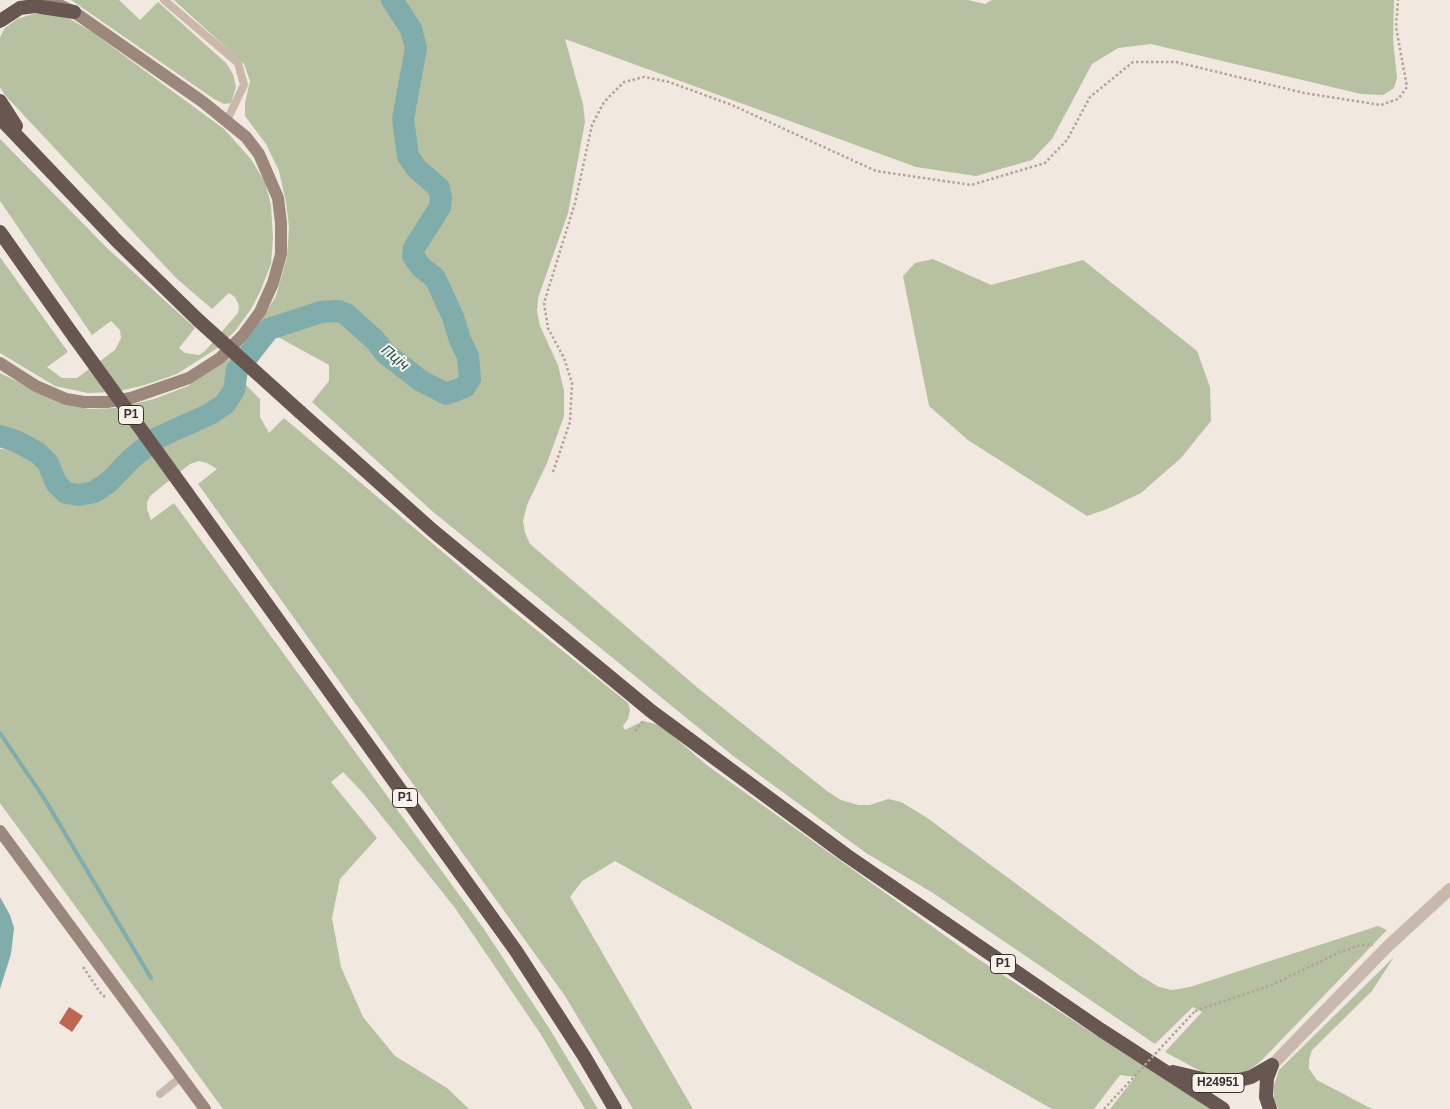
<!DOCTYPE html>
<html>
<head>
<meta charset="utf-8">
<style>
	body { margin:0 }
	canvas { display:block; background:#f1e8e0 }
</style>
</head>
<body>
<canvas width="1450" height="1109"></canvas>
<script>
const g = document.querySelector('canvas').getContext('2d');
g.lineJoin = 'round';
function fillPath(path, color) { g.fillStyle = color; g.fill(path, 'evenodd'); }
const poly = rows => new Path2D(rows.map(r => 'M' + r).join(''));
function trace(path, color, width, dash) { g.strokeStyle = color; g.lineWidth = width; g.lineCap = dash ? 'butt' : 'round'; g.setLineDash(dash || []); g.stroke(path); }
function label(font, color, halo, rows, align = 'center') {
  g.font = font + ' Helvetica,sans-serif'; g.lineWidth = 4; g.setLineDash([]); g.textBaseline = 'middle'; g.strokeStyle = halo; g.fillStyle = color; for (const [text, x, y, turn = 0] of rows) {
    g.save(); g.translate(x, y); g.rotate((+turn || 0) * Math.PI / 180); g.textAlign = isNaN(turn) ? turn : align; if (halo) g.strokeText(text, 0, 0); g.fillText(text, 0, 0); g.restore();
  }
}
fillPath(poly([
	[71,0,119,0,140,20,158,2,226,63,233,74,236,87,231,103,224,104,214,99],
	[174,0,968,0,985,4,992,0,1394,0,1393,40,1397,78,1394,88,1383,95,1361,94,1151,44,1118,48,1092,64,1052,139,1032,160,976,176,916,167,565,39,583,104,585,122,568,213,538,298,537,312,540,326,558,365,564,391,564,416,547,463,527,505,523,521,525,533,530,544,699,689,827,791,841,800,858,805,870,805,888,799,901,802,926,817,1139,975,1159,987,1172,990,1190,987,1378,926,1387,930,1261,1061,1249,1070,1233,1076,1217,1076,1204,1073,1165,1052,1202,1012,1193,1007,1155,1044,933,893,866,853,732,755,432,511,312,402,329,381,329,365,278,337,282,318,265,323,229,374,231,391,219,403,196,418,169,424,121,457,113,467,90,487,68,487,61,481,61,466,51,453,0,428,0,373,65,405,90,409,116,408,154,399,188,386,218,366,261,321,276,296,287,257,289,227,286,202,279,171,266,144,245,116,245,103,250,81,244,64],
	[33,14,51,14,70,19,92,32,224,129,250,158,265,182,271,205,273,238,271,264,260,292,251,309,236,330,219,347,177,374,145,385,115,392,88,393,55,386,0,353,0,257,68,352,47,367,62,378,77,378,115,350,121,338,120,330,111,321,92,335,0,201,0,139,108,249,195,328,179,348,185,353,199,355,205,351,231,321,238,313,239,306,235,297,229,293,212,309,176,278,4,94,0,87,0,37,5,28,17,19],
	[933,259,991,285,1083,260,1197,351,1210,387,1211,421,1181,458,1141,493,1107,509,1087,516,968,440,929,406,903,276,915,263],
	[237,376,260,399,260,417,269,433,284,418,509,608,628,703,630,710,628,719,623,726,625,730,643,721,660,725,708,766,972,955,1210,1109,1110,1109,1135,1077,1120,1075,1094,1109,1052,1109,615,861,582,881,570,897,693,1109,633,1109,565,996,198,484,217,469,207,463,199,461,190,464,151,495,147,502,147,509,151,520,174,503,484,929,549,1028,598,1109,585,1109,540,1033,455,908,364,794,343,772,331,782,377,838,340,879,332,918,341,967,363,1017,395,1056,447,1088,469,1109,223,1109,0,803,0,449,14,450,39,464,45,478,64,499,92,502,129,475,139,457,169,436,205,423,240,397,241,389],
	[1394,957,1372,991,1312,1050,1309,1060,1309,1069,1317,1080,1372,1109,1278,1109,1274,1099,1274,1085,1279,1070]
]), '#b7c0a0');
fillPath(poly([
	[0,897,10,915,14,928,11,954,0,989]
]), '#80acac');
trace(poly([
	[0,733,44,798,151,978]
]), '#80acac', 4);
trace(poly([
	[0,436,16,441,38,453,48,463,56,483,66,493,79,495,94,492,109,482,131,459,157,438,210,414,225,404,234,390,237,370,269,329,321,312,338,311,346,314,375,340,385,353,421,381,437,389,446,394,465,387,470,379,468,356,460,340,453,317,435,278,421,267,413,256,414,248,440,207,441,198,439,188,416,168,408,156,403,119,416,48,411,29,392,0]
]), '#80acac', 22);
fillPath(poly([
	[69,1007,83,1016,72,1032,59,1023]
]), '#bd6652');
trace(poly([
	[553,472,570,422,572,383,564,358,548,328,544,303,575,203,592,125,604,102,624,82,644,77,669,82,732,105,876,171,971,185,1045,163,1067,140,1090,97,1133,62,1176,62,1304,93,1381,105,1398,99,1407,87,1396,27,1398,0],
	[635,731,643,721],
	[83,967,102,995,107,998],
	[1195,1011,1272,985,1340,952,1361,945,1373,945]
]), '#b5a296', 2.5, [2.5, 2.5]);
trace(poly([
	[164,0,238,63,244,85,227,120],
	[160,1094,181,1077]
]), '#c9b8ac', 8);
trace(poly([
	[1272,1065,1388,946,1450,889]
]), '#c9b8ac', 12);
trace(poly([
	[0,363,36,386,66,399,84,402,107,402,131,398,189,378,220,358,243,335,260,312,273,283,281,254,281,223,278,198,259,154,246,137,203,102,74,12,49,0],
	[0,831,205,1109]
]), '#9c877d', 12);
trace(poly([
	[0,21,20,8,35,6,74,12],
	[0,101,16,126],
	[0,118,116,240,198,320],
	[0,232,75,338],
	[300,412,432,530,651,711,846,855,1101,1030,1223,1109],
	[187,493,516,951,584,1056,615,1109],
	[1173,1072,1224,1084,1251,1077,1272,1065],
	[1270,1109,1266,1097,1267,1078,1272,1065]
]), '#685650', 14);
trace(poly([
	[1104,1109,1195,1011]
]), '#b5a296', 2.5, [2.5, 2.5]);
trace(poly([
	[198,320,300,412],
	[75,338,187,493]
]), '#685650', 14);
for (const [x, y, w] of [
	[131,415,25],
	[405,798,25],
	[1003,964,25],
	[1218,1083,52]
]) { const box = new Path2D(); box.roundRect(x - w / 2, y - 9.5, w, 19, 4); g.fillStyle = '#f9f2ec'; g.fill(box); trace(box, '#372e2a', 1); }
label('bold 12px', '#372e2a', null, [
	["Р1",131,415],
	["Р1",405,798],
	["Р1",1003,964],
	["Н24951",1218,1083]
]);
label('italic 15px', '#235556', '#f9f2ec', [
	["Пціч",395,358,40]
]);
</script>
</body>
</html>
